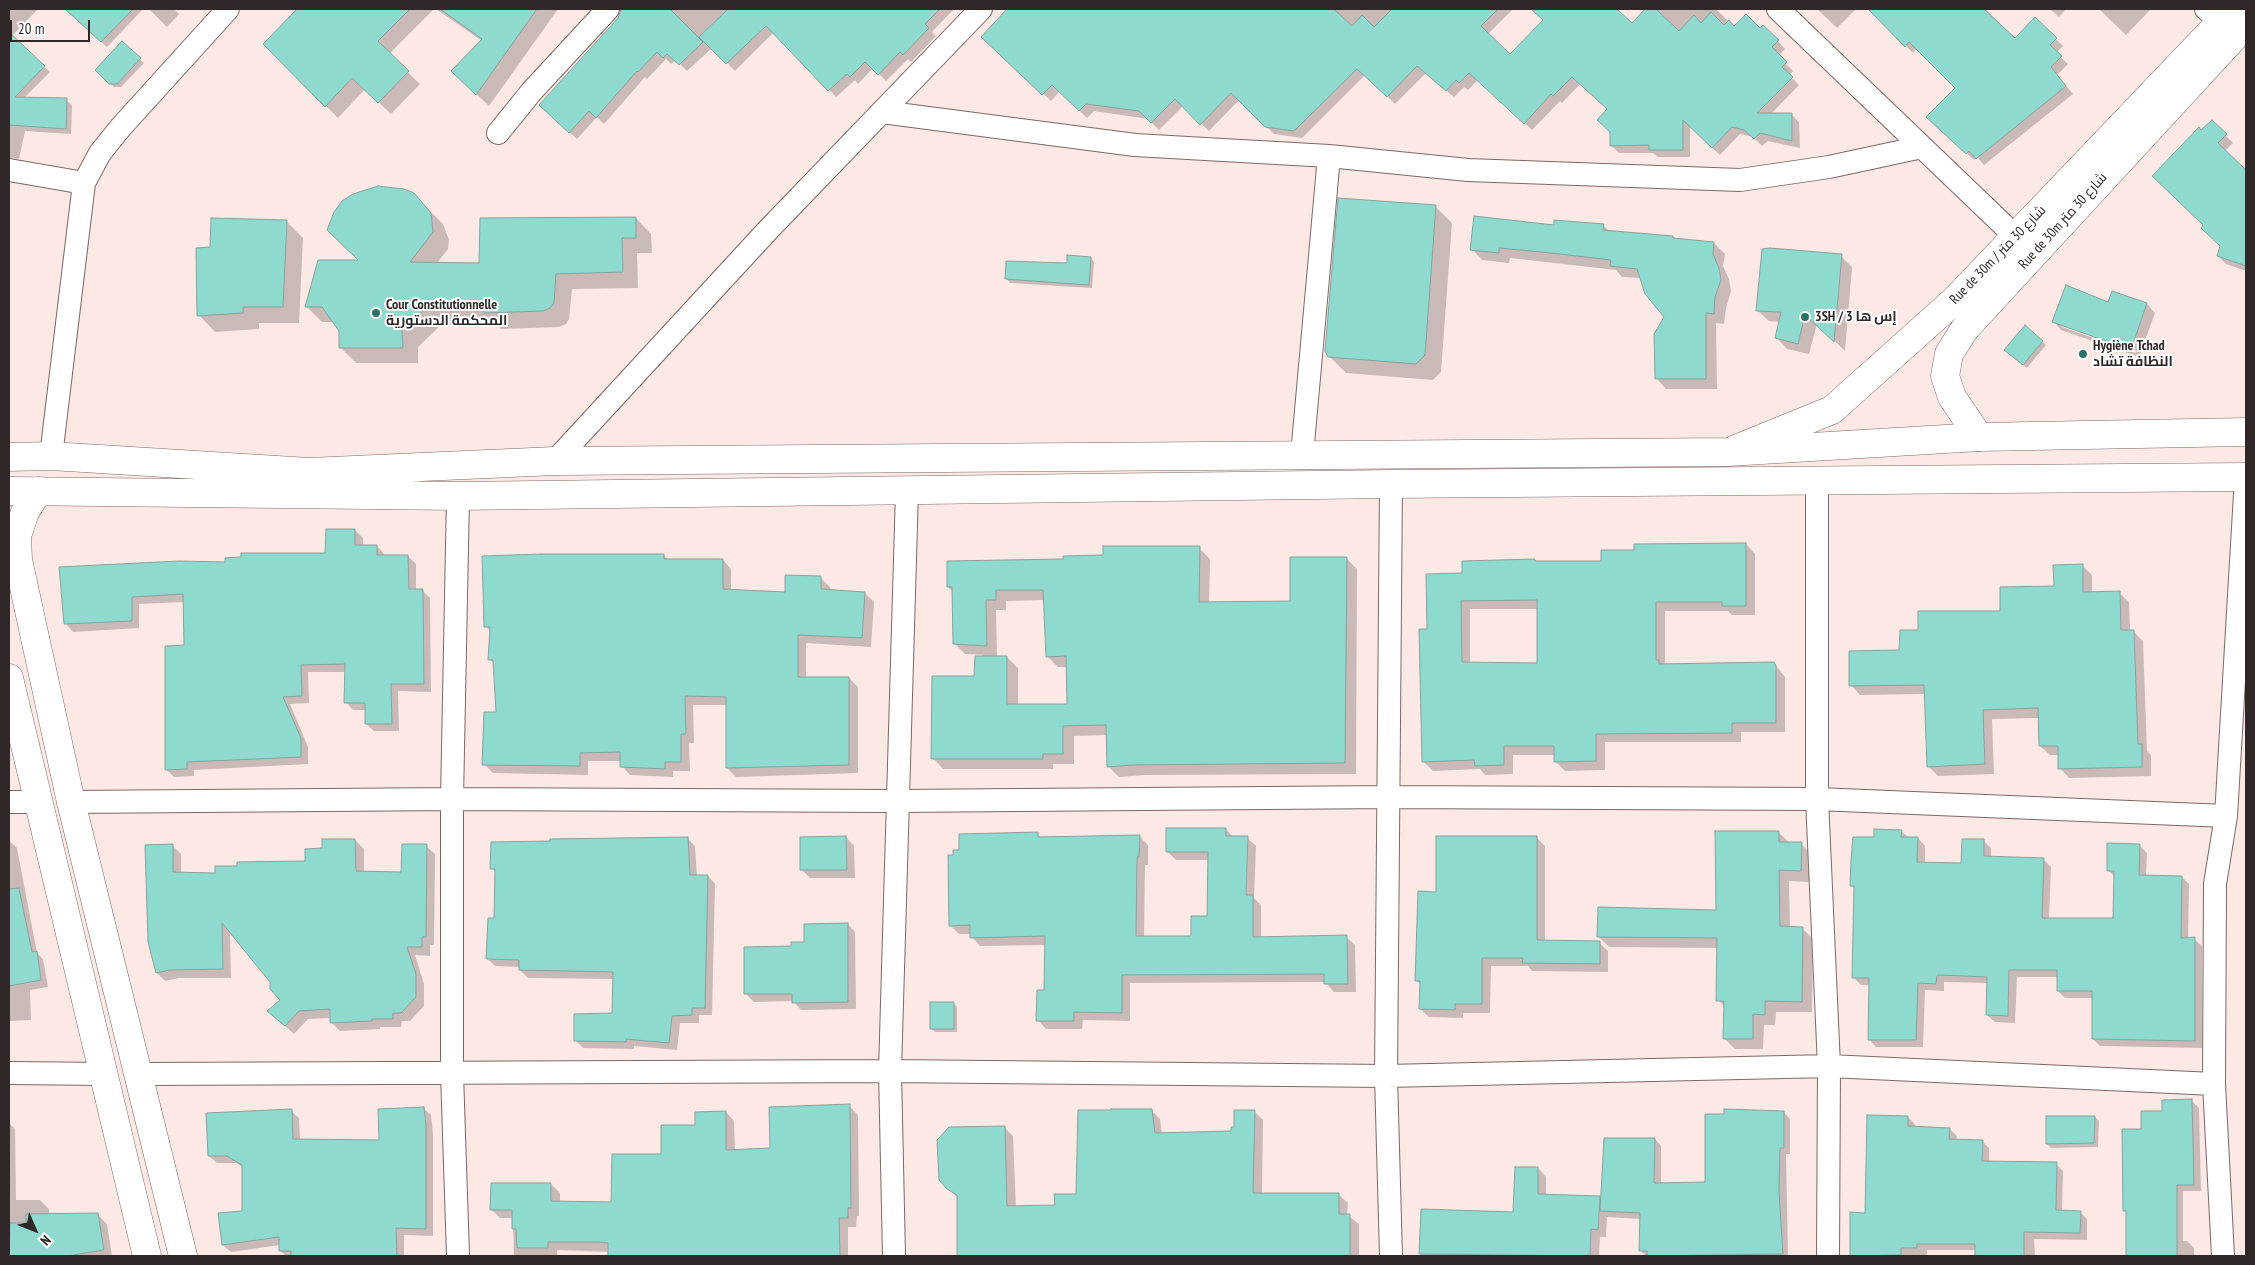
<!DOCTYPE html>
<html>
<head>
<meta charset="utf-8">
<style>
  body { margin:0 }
  #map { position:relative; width:2255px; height:1265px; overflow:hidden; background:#fce9e6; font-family:"PT Sans Narrow",sans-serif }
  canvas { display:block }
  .frame { position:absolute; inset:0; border:10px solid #302826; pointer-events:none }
  .north { position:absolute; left:10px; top:1205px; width:50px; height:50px; -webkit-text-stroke:4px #fff; paint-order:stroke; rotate:134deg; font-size:14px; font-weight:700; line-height:20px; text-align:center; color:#302826 }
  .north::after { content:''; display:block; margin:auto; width:18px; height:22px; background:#302826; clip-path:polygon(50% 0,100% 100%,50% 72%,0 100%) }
  .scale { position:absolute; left:10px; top:20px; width:80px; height:22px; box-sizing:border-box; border:2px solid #302826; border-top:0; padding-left:6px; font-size:15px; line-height:18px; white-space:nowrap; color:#302826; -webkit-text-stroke:4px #fff; paint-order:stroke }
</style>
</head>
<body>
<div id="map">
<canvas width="2255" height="1265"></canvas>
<div class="frame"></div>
<div class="north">N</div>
<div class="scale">20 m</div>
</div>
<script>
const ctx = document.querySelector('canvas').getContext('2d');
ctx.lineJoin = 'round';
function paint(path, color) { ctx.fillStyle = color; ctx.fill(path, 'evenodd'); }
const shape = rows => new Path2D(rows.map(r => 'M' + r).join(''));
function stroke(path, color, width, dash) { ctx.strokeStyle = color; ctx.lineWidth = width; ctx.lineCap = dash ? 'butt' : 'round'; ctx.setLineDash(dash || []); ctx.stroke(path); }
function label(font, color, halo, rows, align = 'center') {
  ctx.font = font + ' "PT Sans Narrow",Cairo,sans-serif'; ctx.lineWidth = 4; ctx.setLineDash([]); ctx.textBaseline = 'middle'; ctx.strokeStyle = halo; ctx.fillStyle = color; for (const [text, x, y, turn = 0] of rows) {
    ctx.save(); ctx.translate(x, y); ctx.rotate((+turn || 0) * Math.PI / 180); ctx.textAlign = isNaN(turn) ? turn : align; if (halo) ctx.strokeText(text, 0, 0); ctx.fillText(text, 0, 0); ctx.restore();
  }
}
paint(shape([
  [9,9,38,9,12,36,50,72,24,98,66,100,72,105,71,134,25,131,19,159,9,158],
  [65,9,143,9,107,47],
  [149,9,174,9,179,14,167,27],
  [294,9,434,9,389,54,420,84,391,114,365,89,338,118,265,44,296,11],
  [436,9,558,9,489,106,452,71,482,41],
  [630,9,954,9,932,32,936,36,911,62,908,59,886,81,873,68,858,84,855,80,836,97,774,32,735,71,712,48,687,71,676,60,671,64,666,59,647,79,645,77,604,124,597,117,577,139,548,112,611,27],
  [1010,9,1513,9,1488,34,1510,56,1545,20,1533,9,1564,9,1567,12,1570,9,1615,9,1632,25,1646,9,1716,9,1734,27,1760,29,1763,26,1785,49,1778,56,1793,71,1789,75,1799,85,1771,114,1791,114,1799,122,1800,148,1768,141,1762,146,1753,137,1740,134,1720,155,1690,126,1690,157,1658,157,1653,153,1619,153,1611,145,1609,110,1581,83,1562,103,1560,101,1532,130,1478,80,1468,90,1464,87,1454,97,1426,73,1395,104,1365,75,1302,138,1274,134,1239,100,1209,131,1183,106,1159,130,1148,119,1094,111,1087,118,1060,91,1051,101,983,37],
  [1817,9,1856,9,1837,28],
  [1869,9,1985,9,2015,40,2035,19,2063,46,2056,53,2068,64,2057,75,2073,94,1984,165,1977,157,1974,160,1935,124,1957,88,1917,48,1913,53],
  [2050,9,2066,9,2059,17],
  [2099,9,2151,9,2126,35],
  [122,43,144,63,121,87,114,87,97,70],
  [2212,122,2233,143,2225,151,2246,172,2246,271,2226,264,2218,256,2221,246,2205,225,2201,132],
  [413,194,443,224,449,240,448,249,437,263,481,264,636,218,651,234,652,253,637,253,638,288,572,289,569,319,566,324,559,327,501,329,495,323,441,325,418,347,418,363,356,363,340,347,341,331,335,322,322,322,307,307,361,261],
  [1435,206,1452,223,1441,372,1433,380,1346,373,1329,356],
  [287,222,303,238,299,323,259,323,259,329,215,332,199,315],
  [1603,225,1610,232,1673,237,1675,240,1714,243,1725,254,1723,266,1729,279,1731,291,1726,308,1724,324,1716,323,1717,389,1666,389,1656,378,1666,316,1641,278,1622,277,1616,270,1510,258,1509,263,1482,260,1472,249,1555,226],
  [1841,256,1852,267,1845,351,1817,324,1809,354,1787,349,1776,337,1780,322,1769,321,1757,310],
  [1091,258,1094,262,1092,288,1010,283,1007,279],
  [2113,292,2147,304,2155,313,2139,357,2061,330,2053,321,2109,304],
  [2062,324,2137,351,2136,353,2062,327],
  [2042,341,2046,345,2027,368,2009,353],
  [355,530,363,538,363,546,377,546,384,554,384,556,408,556,416,564,416,590,422,590,430,598,431,692,398,691,399,731,374,731,366,724,366,710,353,710,346,702,346,672,308,672,309,703,290,704,308,747,308,764,194,770,194,776,174,777,166,769,165,695,167,695,185,646,185,602,139,604,139,628,73,632,66,624,61,569,227,563,327,554],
  [1746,544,1755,554,1755,615,1732,615,1728,611,1665,611,1665,666,1774,663,1785,677,1785,732,1741,732,1741,742,1605,742,1605,770,1565,771,1555,761,1555,755,1513,755,1513,774,1485,775,1480,769,1433,771,1423,761,1428,630,1464,574,1535,560,1537,562,1603,562],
  [1470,609,1538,609,1538,664,1470,663],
  [1199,548,1210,559,1209,603,1291,602,1346,558,1357,569,1356,774,1144,775,1119,777,1108,766,1108,735,1074,736,1074,764,1053,764,1053,769,943,769,933,758,976,677,983,657,983,655,965,654,954,643,953,592,948,587,1064,561],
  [1045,600,1047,656,1058,667,1068,667,1068,706,1018,705,1018,668,1007,657,997,657,996,610,1006,610,1006,601],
  [664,555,669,560,723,560,731,569,731,591,786,593,821,578,830,587,830,591,865,593,874,602,871,647,806,643,806,678,849,678,858,687,858,773,736,777,727,768,727,705,693,705,694,743,689,743,690,771,673,771,673,777,630,775,622,766,621,761,588,761,588,775,493,773,484,764,497,713,494,664,490,659,491,632,485,626],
  [2082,565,2092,575,2092,593,2119,593,2129,602,2130,631,2133,631,2143,641,2147,751,2151,755,2151,776,2069,778,2060,768,2059,755,2050,755,2040,746,2040,718,1992,719,1994,774,1938,776,1928,766,1925,694,1860,695,1851,685,1900,652,1919,631,2002,612,2055,587],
  [1226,829,1233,837,1247,838,1256,846,1254,898,1261,905,1261,938,1346,937,1355,945,1356,992,1334,992,1325,982,1130,983,1130,1021,1083,1020,1082,1029,1046,1029,1038,1020,1045,992,1046,945,980,946,972,937,971,934,959,934,950,925,954,856,961,851,1037,834,1042,838,1139,836,1148,845,1148,865,1145,865,1144,937,1193,937,1209,917,1209,860,1176,860,1167,851],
  [1901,831,1909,838,1918,838,1925,846,1925,864,1962,864,1984,841,1991,848,1991,857,2043,859,2051,867,2049,919,2114,920,2115,877,2108,870,2139,845,2147,853,2146,876,2182,877,2189,884,2188,939,2194,939,2202,946,2202,1048,2100,1046,2093,1039,2093,998,2065,998,2058,991,2058,977,2017,977,2015,1023,1995,1022,1987,1015,1988,983,1944,982,1944,991,1925,990,1923,1047,1876,1047,1869,1039,1870,985,1861,985,1853,977,1855,889,1851,885,1875,839],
  [1778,832,1790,843,1801,844,1812,854,1812,882,1789,881,1790,928,1802,928,1813,939,1812,1012,1776,1012,1775,1025,1764,1025,1763,1049,1735,1049,1724,1038,1725,1007,1718,1000,1719,948,1609,947,1598,936,1717,911],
  [846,837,854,846,855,878,810,878,802,870],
  [1536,837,1545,846,1545,942,1599,943,1608,951,1608,972,1532,971,1528,966,1491,966,1490,1013,1463,1013,1463,1018,1429,1017,1420,1009,1421,985,1416,980,1437,893],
  [687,838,695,846,697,877,708,876,715,884,712,1015,699,1015,699,1023,680,1023,677,1050,634,1046,634,1049,583,1048,575,1040,614,1015,614,979,528,978,520,970,520,967,495,966,487,958,496,919,496,873,492,868],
  [355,840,364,849,364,873,402,873,426,846,435,854,434,945,430,945,430,956,415,955,424,984,424,1006,410,1021,402,1021,401,1027,380,1027,380,1029,340,1031,331,1022,331,1018,308,1019,294,1034,268,1011,282,1000,272,982,230,931,231,978,179,978,165,981,157,973,173,846,181,854,181,874,216,874,238,867,306,862,324,850],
  [9,841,17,848,37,953,43,959,48,987,30,990,31,1020,9,1021],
  [848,924,855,932,856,1009,801,1010,793,1001,754,1002,746,994,793,948],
  [953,1003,957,1007,957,1032,935,1032,931,1028],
  [2192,1101,2199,1108,2201,1191,2183,1191,2183,1241,2187,1241,2194,1248,2194,1256,2127,1256,2124,1130,2142,1130,2163,1112],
  [849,1106,858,1115,859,1216,857,1216,856,1227,848,1227,848,1256,609,1256,609,1252,557,1250,557,1256,514,1256,513,1218,500,1218,491,1209,551,1184,560,1193,560,1203,612,1203,696,1126,726,1112,734,1121,735,1151,771,1149],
  [423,1108,431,1115,433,1134,433,1236,404,1235,404,1256,286,1256,280,1250,280,1245,231,1252,223,1245,243,1212,243,1167,236,1163,217,1163,209,1156,291,1111,299,1118,300,1140,381,1141],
  [1151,1110,1160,1119,1162,1134,1232,1133,1254,1111,1263,1120,1262,1194,1338,1194,1348,1203,1347,1215,1359,1224,1359,1256,959,1256,958,1198,948,1188,1004,1127,1013,1136,1016,1208,1056,1207,1077,1195],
  [1784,1112,1790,1119,1790,1154,1786,1154,1788,1256,1646,1256,1641,1251,1641,1219,1607,1217,1606,1237,1600,1237,1599,1256,1423,1256,1421,1254,1514,1213,1538,1168,1546,1177,1546,1195,1599,1197,1602,1200,1655,1139,1661,1146,1661,1184,1706,1184],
  [1908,1117,1915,1124,1915,1128,1950,1129,1957,1136,1956,1141,1982,1141,1989,1148,1989,1162,2056,1164,2063,1171,2062,1212,2080,1212,2087,1219,2087,1240,2034,1239,2035,1256,1977,1256,1977,1250,1927,1250,1927,1256,1851,1256,1852,1214,1867,1214],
  [2095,1117,2099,1121,2098,1147,2051,1148,2047,1144],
  [9,1123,15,1129,16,1200,40,1200,49,1209,49,1215,97,1214,107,1224,112,1256,9,1256]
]), '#0003');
const building = shape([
  [65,9,133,9,101,42,65,9],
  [297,9,410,9,378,41,409,71,378,103,352,78,325,107,263,44,297,9],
  [440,9,537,9,476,95,451,71,482,39,440,9],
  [621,9,670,9,703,42,679,65,667,54,663,58,657,52,638,72,637,71,596,118,589,111,569,133,539,105,618,18,621,9],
  [728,9,940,9,925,24,929,28,903,55,900,52,878,75,865,62,850,77,847,74,828,91,766,26,726,64,699,37,728,9],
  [1007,9,1334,9,1352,26,1362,15,1374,27,1392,9,1498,9,1481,26,1510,54,1543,20,1531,9,1617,9,1632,23,1645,9,1656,9,1679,31,1694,15,1701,23,1711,12,1724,25,1729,20,1734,26,1746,14,1760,28,1763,25,1779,40,1772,47,1787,62,1782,67,1793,77,1757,113,1792,113,1792,141,1760,133,1754,139,1744,130,1732,127,1712,148,1683,120,1683,150,1649,150,1649,145,1610,146,1610,132,1597,120,1607,109,1572,77,1553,96,1551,94,1524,124,1469,73,1459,83,1456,80,1446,91,1417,66,1387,97,1357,69,1294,131,1265,127,1231,93,1200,125,1175,99,1151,123,1139,111,1086,104,1079,111,1052,85,1042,95,981,37,1007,9],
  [1868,9,1984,9,2015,38,2035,17,2057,38,2050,45,2062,56,2051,67,2066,86,1976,159,1969,151,1966,154,1926,117,1955,88,1909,42,1905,47,1868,9],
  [9,32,45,66,15,97,67,98,66,129,9,125,9,32],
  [122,41,141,58,117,84,109,84,95,70,122,41],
  [2212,120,2227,134,2218,143,2246,170,2246,266,2217,256,2220,246,2201,228,2203,225,2152,176,2199,127,2201,130,2212,120],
  [378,186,404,189,414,193,431,213,433,232,410,262,479,263,480,218,636,217,636,238,622,238,623,272,556,274,554,303,550,308,543,311,484,313,484,308,425,309,402,331,403,348,339,348,339,331,322,307,305,307,318,260,358,260,327,230,334,212,342,201,353,194,378,186],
  [1338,198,1436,205,1425,355,1416,364,1328,357,1325,351,1338,198],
  [1474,216,1554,225,1554,220,1604,224,1603,230,1673,236,1673,238,1714,242,1713,254,1719,268,1721,280,1715,297,1714,314,1706,313,1706,379,1655,379,1654,334,1664,317,1645,294,1637,269,1610,266,1611,260,1551,253,1499,248,1499,253,1470,250,1474,216],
  [211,218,287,220,283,307,243,307,243,313,197,316,196,248,210,247,211,218],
  [1770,248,1842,254,1834,342,1805,315,1798,344,1775,338,1781,312,1756,311,1762,249,1770,248],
  [1067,255,1091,257,1089,285,1005,279,1006,261,1067,263,1067,255],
  [2066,285,2108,302,2112,291,2147,303,2131,350,2052,322,2066,285],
  [2025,325,2043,341,2023,365,2004,350,2025,325],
  [326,529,355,529,355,545,377,545,377,555,408,555,409,589,423,589,424,684,391,684,392,724,365,724,365,703,344,703,345,664,301,665,302,696,283,697,301,738,301,757,187,762,187,769,165,770,165,646,184,645,183,594,132,597,132,621,64,624,59,567,179,561,225,562,225,558,241,557,241,553,325,553,326,529],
  [1746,543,1746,606,1722,606,1722,602,1656,602,1656,660,1659,660,1659,664,1774,662,1776,666,1776,723,1732,723,1732,733,1596,734,1596,761,1554,762,1554,746,1504,746,1504,765,1475,766,1474,760,1422,762,1419,629,1427,629,1426,574,1462,573,1462,561,1535,559,1535,561,1601,561,1601,550,1634,550,1634,544,1746,543],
  [1537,600,1537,663,1462,662,1461,601,1537,600],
  [1103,546,1200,546,1199,602,1290,601,1290,557,1347,557,1345,763,1132,765,1107,767,1106,725,1063,726,1063,754,1043,754,1043,759,931,759,932,676,974,676,975,656,1007,656,1007,704,1067,704,1066,656,1046,657,1043,590,996,590,996,600,986,600,987,646,953,644,952,587,947,587,947,561,1063,559,1063,556,1103,555,1103,546],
  [541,554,664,554,664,559,723,559,723,589,785,592,785,575,821,576,821,589,865,592,862,638,798,635,798,677,849,677,849,765,726,768,726,697,685,696,686,734,681,734,681,762,665,762,665,769,620,767,620,752,580,753,580,766,482,765,484,712,496,712,493,660,488,660,490,627,484,627,482,556,541,554],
  [2083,564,2083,592,2120,591,2121,630,2134,630,2138,744,2142,744,2142,767,2058,769,2058,746,2039,746,2038,708,1983,710,1985,764,1927,767,1924,685,1849,686,1849,651,1899,650,1900,630,1918,630,1918,611,2000,611,2000,587,2054,586,2053,565,2083,564],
  [1166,828,1226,828,1226,836,1248,836,1246,895,1253,895,1253,937,1347,935,1348,984,1324,984,1324,974,1122,975,1122,1013,1074,1012,1074,1021,1036,1021,1037,990,1044,990,1045,936,970,938,970,925,949,926,948,855,953,855,953,850,959,850,959,834,1038,832,1038,837,1140,835,1139,857,1137,857,1136,936,1191,936,1191,916,1207,916,1208,852,1166,852,1166,828],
  [1874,829,1902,830,1901,837,1918,837,1917,862,1961,863,1962,839,1984,839,1984,856,2044,858,2042,918,2113,918,2114,871,2107,871,2107,843,2140,844,2139,875,2182,876,2181,938,2195,937,2195,1041,2092,1039,2092,991,2057,991,2057,970,2009,970,2008,1016,1986,1015,1987,977,1937,975,1936,984,1918,983,1916,1040,1868,1040,1869,978,1852,978,1854,886,1850,886,1851,860,1853,837,1874,837,1874,829],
  [1715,831,1779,831,1779,842,1802,842,1801,871,1779,870,1780,926,1803,927,1802,1002,1765,1001,1765,1015,1753,1014,1753,1039,1723,1039,1724,1001,1716,1001,1717,938,1597,937,1598,907,1716,910,1715,831],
  [846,836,847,870,800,870,800,837,846,836],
  [1436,836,1537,836,1537,940,1600,941,1600,964,1522,963,1523,958,1482,958,1482,1004,1455,1004,1455,1010,1419,1009,1420,981,1415,981,1418,891,1436,892,1436,836],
  [688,837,690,875,708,875,705,1008,692,1008,692,1015,672,1016,669,1043,626,1039,626,1042,574,1041,574,1014,612,1013,613,972,519,970,519,960,486,959,488,918,494,918,495,869,490,869,491,842,550,841,550,839,688,837],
  [322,839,355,839,356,871,401,872,402,844,427,844,426,937,422,937,422,947,407,947,416,974,416,997,401,1013,393,1013,393,1019,372,1019,372,1021,330,1023,330,1009,299,1011,285,1026,267,1011,280,1000,270,989,270,982,222,923,223,969,170,970,156,973,148,942,145,845,173,844,173,872,215,873,215,866,237,866,237,862,305,861,305,849,322,848,322,839],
  [19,888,32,952,37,951,41,980,9,986,9,889,19,888],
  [848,923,848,1002,792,1003,792,994,744,994,744,947,791,946,791,942,804,942,804,924,848,923],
  [930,1002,954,1002,954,1029,930,1029,930,1002],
  [2192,1099,2194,1185,2177,1185,2177,1256,2126,1256,2126,1211,2123,1211,2122,1129,2141,1129,2141,1111,2162,1111,2162,1100,2192,1099],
  [850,1104,851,1208,848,1208,848,1218,839,1218,840,1256,608,1256,608,1243,599,1242,548,1242,548,1248,517,1248,516,1229,512,1229,512,1210,490,1210,491,1183,551,1183,551,1201,611,1202,612,1154,661,1154,661,1125,695,1125,695,1112,726,1111,726,1150,770,1148,769,1107,850,1104],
  [424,1107,426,1126,426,1229,396,1228,397,1256,291,1256,291,1251,279,1251,279,1237,222,1245,218,1213,242,1211,242,1165,227,1156,208,1156,206,1113,292,1109,293,1139,379,1140,378,1109,424,1107],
  [1111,1109,1152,1109,1155,1133,1231,1131,1231,1127,1234,1127,1234,1110,1255,1110,1253,1193,1339,1193,1339,1214,1350,1214,1350,1256,957,1256,957,1195,947,1189,939,1180,937,1140,949,1127,1005,1126,1007,1206,1055,1205,1054,1194,1076,1194,1078,1110,1111,1110,1111,1109],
  [1724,1109,1784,1111,1784,1148,1780,1148,1779,1190,1783,1254,1647,1256,1647,1251,1639,1251,1640,1213,1600,1211,1604,1138,1655,1138,1654,1183,1705,1182,1705,1114,1724,1114,1724,1109],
  [1867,1115,1908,1116,1908,1126,1950,1128,1949,1139,1983,1140,1982,1161,2057,1162,2056,1210,2081,1211,2080,1233,2024,1232,2024,1256,1975,1256,1975,1244,1917,1244,1917,1248,1901,1248,1901,1255,1850,1256,1850,1212,1865,1213,1867,1115],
  [2046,1116,2095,1116,2094,1143,2046,1144,2046,1116],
  [1515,1167,1538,1167,1538,1194,1600,1196,1598,1230,1591,1229,1590,1256,1419,1254,1421,1209,1513,1212,1515,1167],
  [98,1213,104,1250,67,1256,9,1256,10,1223,26,1223,26,1214,98,1213]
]);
paint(building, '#8edace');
stroke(building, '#89a19c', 1);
const street = shape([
  [1778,9,2016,237],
  [2206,9,2234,33],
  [882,112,1135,145,1329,156,1468,170,1740,180,1829,167,1922,147],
  [498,133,532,91,608,9],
  [9,170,84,183],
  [1302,455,1329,156],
  [51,456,84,183,100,153,121,127,228,9],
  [555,461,768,230,981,9],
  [1817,480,1817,799,1829,1066,1828,1256],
  [1391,484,1386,1076,1391,1256],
  [458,496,452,799,452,1073,458,1256],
  [9,802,38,802],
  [71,802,452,799,897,801,1389,797,1817,799,2226,816],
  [9,1073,105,1074],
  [140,1074,890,1071,1386,1076,1829,1066,2214,1084],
  [894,1256,890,1071,907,491],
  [2223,1256,2214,1084,2215,884,2226,816,2246,477]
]);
const secondary = shape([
  [1979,437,1952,397,1945,376,1949,354,1964,330,2246,24],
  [1736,449,1832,410,1955,300,2233,9],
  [38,491,25,512,17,536,18,560,71,802,183,1256],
  [9,678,147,1256]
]);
const highway = shape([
  [9,457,51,456,309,472,555,461,1728,452,1979,437,2246,432],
  [9,491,458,496,1391,484,2246,477]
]);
stroke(street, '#7c6865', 24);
stroke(secondary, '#7c6865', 29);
stroke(highway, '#7c6865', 29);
stroke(street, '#fff', 22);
stroke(secondary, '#fff', 28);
stroke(highway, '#fff', 28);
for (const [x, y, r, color] of [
  [376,313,5,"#2b7269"],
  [1805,317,5,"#2b7269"],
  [2083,354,5,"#2b7269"]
]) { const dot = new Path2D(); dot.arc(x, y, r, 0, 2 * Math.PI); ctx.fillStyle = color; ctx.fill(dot); stroke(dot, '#fff', 2); }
label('14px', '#302826', '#fff', [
  ["Rue de 30m شارع 30 متر",2063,221,-48],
  ["Rue de 30m / شارع 30 متر",1998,255,-46]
]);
label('bold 14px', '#302826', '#fff', [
  ["Cour Constitutionnelle",386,305],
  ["المحكمة الدستورية",386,321],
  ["3SH / 3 إس ها",1815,317],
  ["Hygiène Tchad",2093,346],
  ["النظافة تشاد",2093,362]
], 'left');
</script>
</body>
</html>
